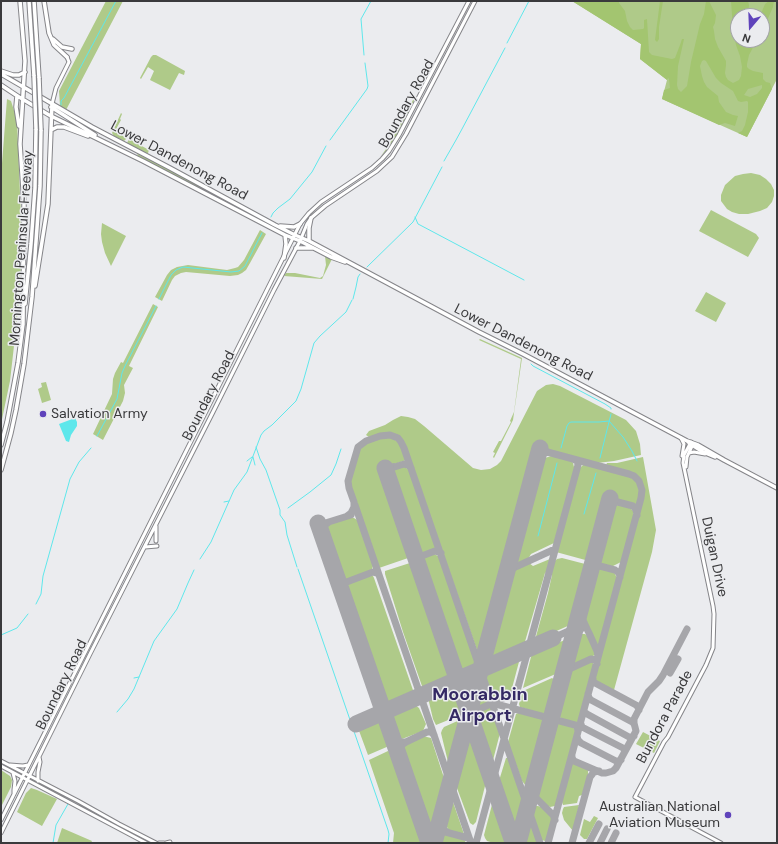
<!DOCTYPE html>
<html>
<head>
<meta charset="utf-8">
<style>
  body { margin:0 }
  #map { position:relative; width:778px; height:844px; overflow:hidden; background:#ebecef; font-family:"DM Sans",sans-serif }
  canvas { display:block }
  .frame { position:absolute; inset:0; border:2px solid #3a3a3c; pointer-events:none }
  .north { position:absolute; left:730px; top:8px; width:40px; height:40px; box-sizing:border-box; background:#ebecef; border:1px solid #a4a5a7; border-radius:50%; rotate:199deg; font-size:11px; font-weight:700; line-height:16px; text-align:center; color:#3a3a3c }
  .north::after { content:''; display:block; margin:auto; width:14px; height:18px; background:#5f43bb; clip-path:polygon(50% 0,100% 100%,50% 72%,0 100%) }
</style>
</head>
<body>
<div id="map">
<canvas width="778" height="844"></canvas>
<div class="frame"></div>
<div class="north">N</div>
</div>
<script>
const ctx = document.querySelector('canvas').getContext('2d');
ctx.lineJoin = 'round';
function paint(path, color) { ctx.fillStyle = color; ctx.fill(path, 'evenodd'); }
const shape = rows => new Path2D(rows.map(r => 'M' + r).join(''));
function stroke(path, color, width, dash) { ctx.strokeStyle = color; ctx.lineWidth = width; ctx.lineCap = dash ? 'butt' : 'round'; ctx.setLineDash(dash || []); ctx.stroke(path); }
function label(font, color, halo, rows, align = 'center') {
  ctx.font = font + ' "DM Sans",sans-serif'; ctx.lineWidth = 3; ctx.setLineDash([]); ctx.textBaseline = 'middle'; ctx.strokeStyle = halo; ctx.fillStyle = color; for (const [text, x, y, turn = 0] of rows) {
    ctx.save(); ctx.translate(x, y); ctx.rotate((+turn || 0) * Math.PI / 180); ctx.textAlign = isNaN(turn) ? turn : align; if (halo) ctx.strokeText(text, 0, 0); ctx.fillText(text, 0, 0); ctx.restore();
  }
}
paint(shape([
  [106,1,123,1,66,110,60,106,59,91],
  [572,1,777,1,777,79,747,137,662,99,667,80,640,59,641,44],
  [738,16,762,16,762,40,738,40],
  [153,55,156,55,185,71,184,75,179,73,170,90,150,80,154,71,148,67,141,79,140,78,151,57],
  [7,99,11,101,17,120,22,243,19,302,10,381,1,424,1,176],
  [415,99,396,137,386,151,381,156,389,145,413,100],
  [121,113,122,114,120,119,121,120,115,131,126,138,126,139,124,141,114,136,112,133],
  [129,139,149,150,148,153,146,153,128,144,127,143],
  [138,154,237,205,247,214,149,163,137,155],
  [751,173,760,175,766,179,771,184,774,190,774,196,772,202,767,208,760,211,748,214,739,214,732,212,727,209,721,201,721,195,725,185,735,176,743,174],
  [711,210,756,234,759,238,748,257,699,231],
  [102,223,126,236,111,266,105,253,102,242,101,234],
  [260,230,266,234,250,263,246,270,242,273,238,275,230,276,186,272,181,273,175,276,172,280,162,301,155,297,167,275,171,270,177,267,188,265,227,270,235,268,238,267,244,260],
  [325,256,332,259,322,279,284,276,286,273,295,273,320,278,323,276,326,265],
  [706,292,726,303,716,322,695,311],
  [153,304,158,307,129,366,133,368,124,385,125,393,123,401,103,440,93,434,112,394,113,379,115,373,121,362,123,363],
  [480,339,522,358,513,420,494,458,493,457,495,453,493,452,499,441,501,441,511,422,510,421,514,412,521,359,490,345,479,340],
  [46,382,51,400,42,403,38,389,42,387,41,383],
  [553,384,560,386,626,420,636,431,640,444,641,455,614,461,597,463,535,446,479,656,405,444,398,436,390,433,383,433,369,437,366,435,369,431,385,425,393,420,401,416,408,417,415,419,424,426,473,468,481,470,490,469,497,465,501,461,537,391,546,385],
  [386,436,393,438,399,443,403,449,406,460,381,469,411,557,379,568,351,489,350,481,358,453,361,447,369,441],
  [551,456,570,460,573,463,574,467,574,470,554,543,531,554,528,559,516,564,516,562,543,461,545,458],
  [643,457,656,530,652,552,614,690,597,682,595,680,595,678,643,498,644,492,642,482,636,475,629,472,606,465,607,463,617,463],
  [583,465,588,465,630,477,637,482,640,491,637,505,607,497,589,561,556,552,578,471,580,468],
  [399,467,405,467,410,471,437,548,418,555,392,478,392,475,393,472,395,469],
  [618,505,623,505,630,508,633,511,634,516,623,561,613,566,610,566,597,562,610,512,614,506],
  [349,518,354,518,357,520,359,524,372,562,373,566,372,569,368,572,344,580,328,529,328,526,331,524],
  [434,554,440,557,476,662,474,666,460,675,422,565,423,561,425,557],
  [562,558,589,565,575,615,574,614,570,625,536,640,535,640,548,593,552,575,550,574,554,562,557,559],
  [550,559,547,572,545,573,524,645,522,648,514,651,513,651,489,660,513,571,516,569,529,563,533,566],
  [413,562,452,677,425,689,422,686,403,632,385,574,385,571],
  [596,567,612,571,615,574,617,578,599,648,595,641,583,613],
  [371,576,373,576,374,578,414,693,387,705,347,588,349,583],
  [581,634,585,634,589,637,594,647,595,655,571,666,570,664,578,639],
  [565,640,566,641,558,673,523,688,532,653],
  [520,658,511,692,494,699,486,678,488,672],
  [590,662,593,663,594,666,579,721,577,722,574,723,562,719,558,716,558,713,569,672,572,669],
  [473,677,468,697,462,682],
  [552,678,555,680,556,684,548,714,543,714,520,707,519,704,522,693,523,691],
  [483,684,489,702,478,707,477,707],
  [455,686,464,708,463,714,436,725,433,719,429,702,429,699],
  [415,705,419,708,426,724,423,731,402,739,398,736,391,716,392,714],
  [488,707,490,707,492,709,500,733,492,764,491,764,474,717,476,712],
  [518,713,520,713,546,720,527,787,522,781,508,742,516,714],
  [380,719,389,746,368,755,358,728],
  [462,719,450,762,448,762,441,733,442,730,444,727],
  [559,723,573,727,576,732,557,804,555,806,550,807,546,805,538,798,537,795,537,792,554,729,557,724],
  [470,730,487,778,476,822,473,825,470,823,457,788,456,783],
  [643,732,660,741,654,753,636,744],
  [423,736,431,738,445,781,432,827,428,825,403,750,404,747,406,744],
  [388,751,392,753,422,843,393,843,394,833,369,760],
  [506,758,508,758,523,799,523,803,515,833,498,784],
  [573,763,588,769,588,775,582,795,579,796,577,803,563,805,562,802,571,764],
  [1,770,10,776,12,780,11,787,1,807],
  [31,788,37,790,57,799,42,826,17,812,26,793],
  [494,797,509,843,494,843,487,841,485,838,484,835],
  [452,799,464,834,450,831,446,826,446,823],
  [579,805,574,829,573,831,564,820,562,813,563,809,564,807],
  [535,806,538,806,541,807,552,818,552,820,547,840,545,841,542,840,531,810],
  [594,816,598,818,587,839,584,839,580,835,584,819,590,822],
  [528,818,530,819,538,843,522,843],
  [62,828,92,841,91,843,57,843],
  [443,833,464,839,466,843,440,843]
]), '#afca89');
paint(shape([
  [572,1,619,1,619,3,625,11,627,21,630,27,633,30,643,29,644,28,644,20,647,19,649,52,652,55,672,59,675,58,680,45,682,39,684,39,678,66,677,85,678,89,681,92,687,86,691,62,700,24,704,14,706,1,709,1,716,15,715,23,713,27,714,31,715,39,718,47,726,61,726,65,725,73,726,77,728,80,733,83,739,80,741,76,742,67,740,56,736,45,733,29,731,1,748,1,749,5,748,16,738,16,738,40,744,40,744,45,746,46,750,45,753,40,757,40,749,55,747,64,747,67,749,69,753,71,763,73,763,79,766,82,770,83,772,89,747,137,738,133,742,131,745,125,748,112,748,102,747,101,741,102,738,101,733,91,721,83,716,78,706,61,704,60,702,61,700,66,702,76,704,82,707,87,718,96,719,102,726,112,733,115,738,116,735,126,725,123,719,125,662,99,664,90,670,88,669,79,668,78,667,80,640,59,641,44],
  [762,85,762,88,757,94,750,97,744,95,748,89],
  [660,1,663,1,659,27,659,39,657,42,655,40],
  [769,1,774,1,773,7,762,32,762,16,760,16,765,4]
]), '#a3c570');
paint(shape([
  [75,418,77,422,77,426,71,435,69,442,66,441,59,424]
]), '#5ee7eb');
stroke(shape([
  [507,43,529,1],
  [364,55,361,19,371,1],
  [61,105,61,101,64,98,116,1],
  [330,140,367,89,368,86,365,63],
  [444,161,456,140,462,129,505,48],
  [271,217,273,213,278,208,290,199,312,172,326,146],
  [415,217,418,224,420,225,524,280],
  [367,267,413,222,442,167],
  [159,299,171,275,176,270,183,267,231,272,239,271,245,266,262,233],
  [353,299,356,287,358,277,360,274],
  [531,364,533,366,605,404,611,408,611,409],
  [97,436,117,399,122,373,125,366,156,306],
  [256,447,260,459,266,470,280,510,280,515,285,522,287,535,297,567],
  [561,448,567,426,569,423,571,422,599,422,609,421,623,437,632,451,637,461],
  [253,457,255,465],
  [600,458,611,414],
  [247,461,252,457],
  [224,502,229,501],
  [288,508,310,492,331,475,336,464,341,449],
  [584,514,596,473],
  [538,536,557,463],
  [200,559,211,542,234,490,247,472,261,435,264,431,272,425,296,401,301,389,314,343,320,336,346,312,352,300],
  [298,569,388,830,389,834,388,843],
  [36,604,41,594,43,576,70,479,79,462,91,448],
  [1,635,17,628,28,614],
  [134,678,139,677],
  [117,712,128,699,134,689,154,641,177,609,188,583,194,570],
  [53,843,56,825,68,804]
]), '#5ee7eb', 1);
stroke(shape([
  [540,450,629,474,634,476,639,481,642,490,641,498,548,843],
  [385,470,404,464,408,465,411,468],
  [392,489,388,475,389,471,393,467],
  [529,491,539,459,542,454,548,452],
  [610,500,633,506,636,510,637,515],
  [355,505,471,843],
  [347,516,351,513,354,507,354,502,349,488,348,481,358,447,366,441,380,436,390,435,398,438,401,442,404,448,540,843],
  [604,521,609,506,613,503,618,502],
  [319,525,351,515],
  [327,548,322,531,325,525,329,522],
  [421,574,417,562,419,557,435,551,439,552,441,553],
  [589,578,592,567,596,565,615,570,619,573,620,577],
  [584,596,581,613,582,618,587,629],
  [500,598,507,574,511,569,555,549],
  [345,601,341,589,344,583,373,572,377,573,379,575],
  [553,638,580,626,584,627,587,629,589,633,597,651,598,657],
  [571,643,575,632,581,629],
  [482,670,488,642],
  [670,673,678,659],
  [593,678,593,681,595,683,636,705,638,707,639,710],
  [560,685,564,673,567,670,591,659,595,660,597,664],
  [475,692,472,707,473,709,476,710],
  [463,694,467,706,471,709,476,710],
  [421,699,423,696,430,692],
  [409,701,417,698,422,700],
  [492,703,575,725,577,727,578,731],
  [584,710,585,713,587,714,629,737,631,737,634,736],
  [581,724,582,727,623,748,625,750,624,753],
  [634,724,634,719,648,692,659,681,663,675,687,629],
  [391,734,396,741,402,742,406,742],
  [547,734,551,722,553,720,556,720,553,718,552,715,555,703],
  [577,736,578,740,581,743,616,761,619,761,621,760],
  [462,741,468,718,471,713,516,692],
  [572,756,572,758,574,761,602,773,606,773,613,771,616,768,636,731,634,723,591,700,589,698,588,694],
  [487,765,491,782],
  [405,773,398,753,400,746,406,742,427,732,431,732,434,735],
  [452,785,452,779,458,755],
  [532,792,533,795,553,815,555,820],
  [447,795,441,818,441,824,442,827,444,830,449,833],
  [531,795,535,780],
  [438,830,468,838,470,840],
  [512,839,514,843],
  [476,843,578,465,577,461,573,459],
  [572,843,590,777,594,772,599,771],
  [589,843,599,824],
  [600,843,607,829],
  [611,843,616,833]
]), '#a6a6aa', 7);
stroke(shape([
  [385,468,512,839],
  [318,523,429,843],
  [356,724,553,638],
  [434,843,540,448],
  [518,843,610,498]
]), '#a6a6aa', 17);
const secondary = shape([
  [681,438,684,444,682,456],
  [691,442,684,455,683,463,713,606,714,614,713,648,706,665,668,737,664,742,635,797,721,843],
  [689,453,694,452,705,454],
  [686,467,687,457,693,444]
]);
const primary = shape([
  [52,104,56,88,69,62,67,57],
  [156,526,156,541],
  [145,547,157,546],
  [1,761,78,801,119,824,156,843],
  [10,765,23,766,28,765],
  [1,766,146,843],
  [13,773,15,781,14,790,14,794],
  [38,781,38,772,40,762,39,757],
  [1,820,300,224,309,213,321,202,372,168,382,159,389,151,399,135,469,1],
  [1,833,90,654,213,412,274,290,300,241,307,224,311,218,325,206,377,171,392,157,406,134,475,1],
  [159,843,164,843],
  [166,843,170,842]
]);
const highway = shape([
  [20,1,25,61,20,144,24,204,23,325],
  [29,1,34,76],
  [34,1,39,78],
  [44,1,49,33,54,45,67,57],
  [53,39,62,47,72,49],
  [1,71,13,75,19,75,25,72],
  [1,74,92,127,170,168,275,225,295,235,309,241,479,332,523,354,687,441,698,445,724,460,777,488],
  [1,85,19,97,49,115,143,161,285,235,300,241,331,257,345,262],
  [17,96,16,107,19,126],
  [51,107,95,135],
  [51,130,57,127,64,127,88,136],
  [280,226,294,227,300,224],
  [309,241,309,228,311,218],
  [296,248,313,248],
  [284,258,286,244,285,235],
  [35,286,48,204,52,104],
  [25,304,31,244,35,188,36,129],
  [689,443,703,452,715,457],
  [1,445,7,422,18,363,23,324],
  [1,470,11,433,16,410,24,364,32,297,40,186,41,130]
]);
stroke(secondary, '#858589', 5);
stroke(primary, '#858589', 5);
stroke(highway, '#858589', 5.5);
stroke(secondary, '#fff', 3);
stroke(primary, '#fff', 3);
stroke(highway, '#fff', 3.5);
const highwayBridge = shape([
  [34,76,36,129],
  [39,78,41,130]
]);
stroke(highwayBridge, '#858589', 5.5, []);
stroke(highwayBridge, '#fff', 3.5);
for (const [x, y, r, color] of [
  [43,414,4,"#5f43bb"],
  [728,815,4,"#5f43bb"]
]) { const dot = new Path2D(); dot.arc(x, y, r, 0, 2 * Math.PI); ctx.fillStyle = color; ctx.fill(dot); stroke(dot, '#ebecef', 1.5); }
label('14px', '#3a3a3c', '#ebecef', [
  ["Boundary Road",407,104,-61],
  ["Lower Dandenong Road",179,161,28],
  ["Mornington Peninsula Freeway",22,248,-86],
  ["Lower Dandenong Road",523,343,27],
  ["Boundary Road",209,396,-63],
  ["Duigan Drive",714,557,78],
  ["Boundary Road",62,685,-64],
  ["Bundora Parade",665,717,-62]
]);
label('14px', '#3a3a3c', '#ebecef', [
  ["Salvation Army",51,414],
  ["Australian National",720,807,"right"],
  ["Aviation Museum",720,823,"right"]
], 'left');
label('bold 18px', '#342964', '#ebecef', [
  ["Moorabbin",480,695],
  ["Airport",480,716]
]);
</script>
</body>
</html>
